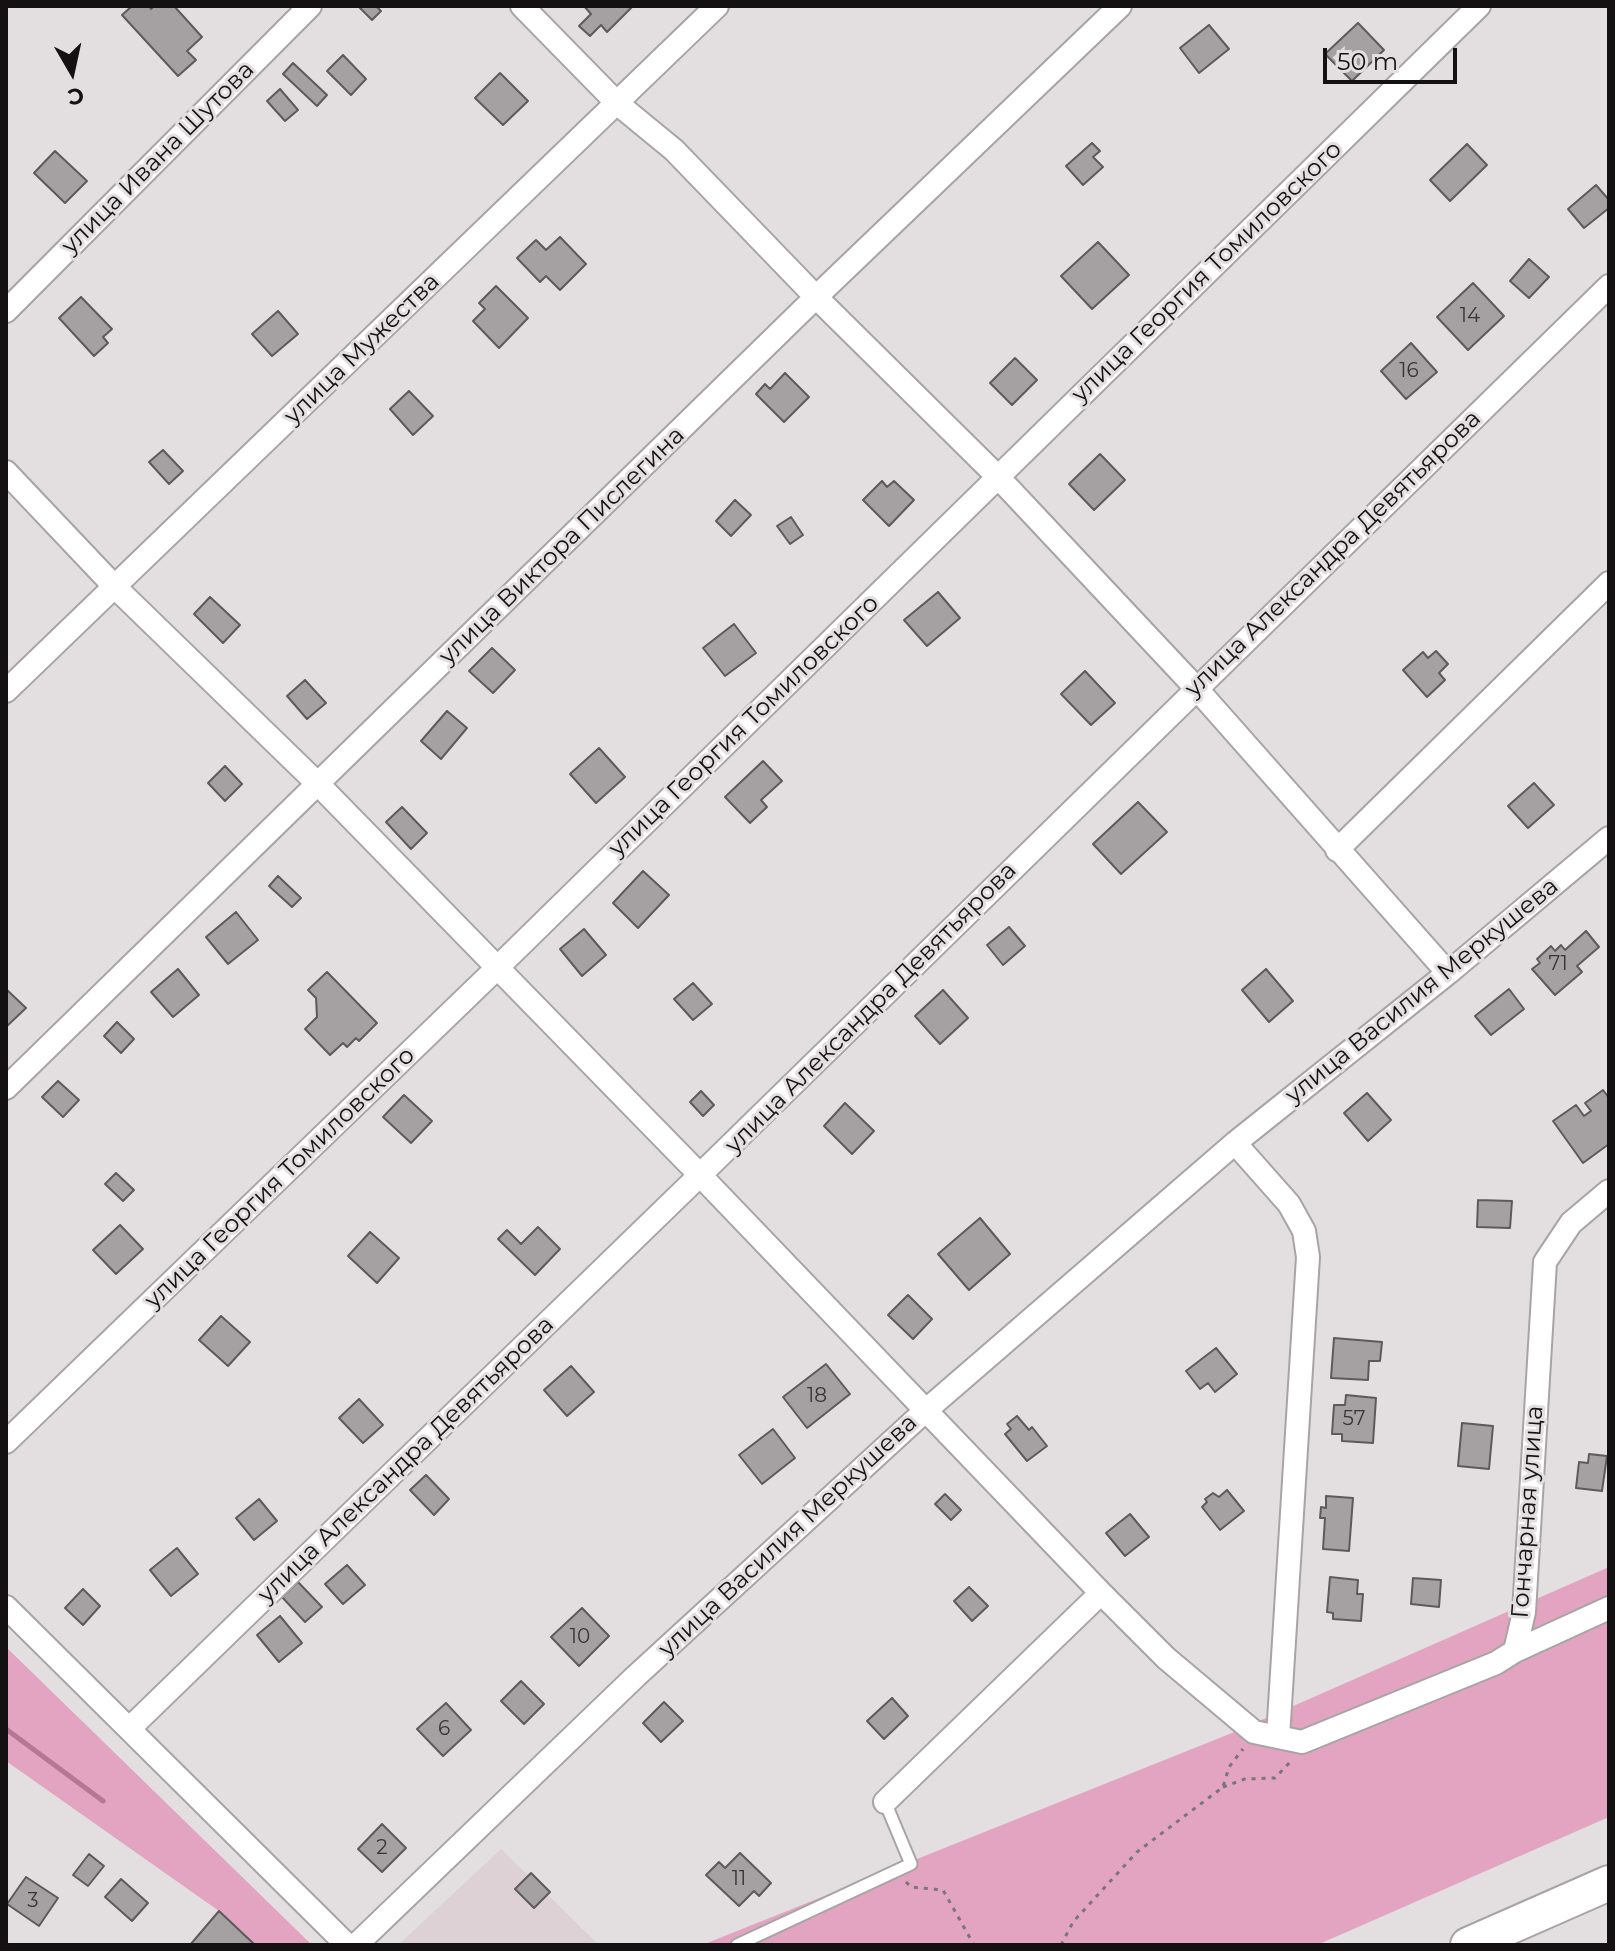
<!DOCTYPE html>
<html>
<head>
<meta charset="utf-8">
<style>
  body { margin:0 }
  #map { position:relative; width:1615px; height:1951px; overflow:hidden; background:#e3dfe1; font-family:Montserrat,sans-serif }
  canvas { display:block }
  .frame { position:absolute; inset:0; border:8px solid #131112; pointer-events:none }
  .north { position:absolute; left:32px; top:32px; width:80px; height:80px; -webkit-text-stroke:6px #e3dfe1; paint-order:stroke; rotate:171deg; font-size:22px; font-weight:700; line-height:32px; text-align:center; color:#131112 }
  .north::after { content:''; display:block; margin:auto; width:28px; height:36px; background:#131112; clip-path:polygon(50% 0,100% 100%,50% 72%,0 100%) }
  .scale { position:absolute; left:1323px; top:48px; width:134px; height:36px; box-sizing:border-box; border:4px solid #131112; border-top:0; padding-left:10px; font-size:24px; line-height:28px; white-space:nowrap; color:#131112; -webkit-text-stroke:6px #e3dfe1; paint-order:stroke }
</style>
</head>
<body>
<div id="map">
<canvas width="1615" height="1951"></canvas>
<div class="frame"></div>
<div class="north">С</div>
<div class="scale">50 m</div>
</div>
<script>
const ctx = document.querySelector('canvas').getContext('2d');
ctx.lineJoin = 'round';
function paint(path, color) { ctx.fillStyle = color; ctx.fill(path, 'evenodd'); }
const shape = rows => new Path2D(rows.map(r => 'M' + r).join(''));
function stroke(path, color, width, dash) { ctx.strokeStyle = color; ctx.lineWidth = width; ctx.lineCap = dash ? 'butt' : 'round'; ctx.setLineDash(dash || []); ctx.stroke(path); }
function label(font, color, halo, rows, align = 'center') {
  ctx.font = font + ' Montserrat,sans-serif'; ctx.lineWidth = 6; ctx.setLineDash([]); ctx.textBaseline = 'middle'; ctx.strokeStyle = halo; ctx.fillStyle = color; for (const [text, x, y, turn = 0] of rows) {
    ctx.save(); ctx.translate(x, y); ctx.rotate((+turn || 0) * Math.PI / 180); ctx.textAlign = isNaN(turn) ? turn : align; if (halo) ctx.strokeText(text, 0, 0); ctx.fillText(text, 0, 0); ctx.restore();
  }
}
paint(shape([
  [501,1849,599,1945,398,1945]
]), '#ddd1d6');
paint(shape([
  [1609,1567,1609,1817,1317,1945,702,1945,1232,1733],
  [6,1647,312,1945,255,1945,219,1911,6,1761]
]), '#e2a4c0');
stroke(shape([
  [6,1729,103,1801]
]), '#b67694', 5);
const building = shape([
  [132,6,149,6,151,9,154,6,174,6,202,37,187,51,196,60,178,76,122,15,132,6],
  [358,6,376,6,381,11,372,20,358,6],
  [584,6,633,6,607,32,601,25,590,36,579,26,591,14,584,6],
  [1358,23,1384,50,1352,81,1325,54,1358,23],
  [1209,25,1229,49,1199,73,1180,48,1209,25],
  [343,55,366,79,351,95,327,71,343,55],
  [293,63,327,95,317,106,283,74,293,63],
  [500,73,528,101,503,125,475,98,500,73],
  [280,89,298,110,285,121,267,101,280,89],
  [1092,143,1100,151,1093,157,1103,167,1083,185,1066,166,1092,143],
  [1467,144,1487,165,1450,201,1430,180,1467,144],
  [55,151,87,181,65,203,34,173,55,151],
  [1596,185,1609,200,1609,208,1584,228,1568,209,1596,185],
  [560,237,586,264,560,290,546,276,540,282,517,258,536,240,546,250,560,237],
  [1098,242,1129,275,1092,309,1061,276,1098,242],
  [1529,259,1549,277,1529,298,1510,281,1529,259],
  [1473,283,1504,316,1468,350,1437,317,1473,283],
  [496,286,528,318,499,348,473,321,485,309,479,303,496,286],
  [81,297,112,329,103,337,108,343,94,356,59,318,81,297],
  [278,311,298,334,272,356,252,334,278,311],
  [1411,343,1437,372,1406,399,1381,371,1411,343],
  [1015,358,1037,380,1012,405,990,383,1015,358],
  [785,373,809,397,784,422,756,394,765,384,770,389,785,373],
  [409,391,433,416,413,435,390,409,409,391],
  [163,450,183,471,169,484,149,462,163,450],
  [1100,454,1125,480,1094,510,1069,484,1100,454],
  [882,481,887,487,894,481,914,500,889,526,863,500,882,481],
  [735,500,751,515,731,536,716,521,735,500],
  [791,517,803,535,790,544,777,526,791,517],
  [938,592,960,618,927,646,904,620,938,592],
  [210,597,240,625,223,643,194,614,210,597],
  [734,624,756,653,725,676,703,648,734,624],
  [492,648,515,670,493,693,469,671,492,648],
  [1436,651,1448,664,1439,673,1445,680,1427,697,1403,670,1423,652,1428,658,1436,651],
  [1085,671,1115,703,1091,725,1061,694,1085,671],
  [305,680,326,703,307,719,287,696,305,680],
  [447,711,467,728,441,759,421,741,447,711],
  [599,748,625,777,596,803,570,774,599,748],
  [763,761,782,781,761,800,767,807,750,823,725,797,763,761],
  [225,766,242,784,225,801,208,783,225,766],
  [1534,783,1554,805,1528,828,1508,806,1534,783],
  [1138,802,1167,832,1121,874,1093,844,1138,802],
  [402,807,427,833,411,849,386,822,402,807],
  [643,871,669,895,638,928,613,903,643,871],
  [278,876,301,898,292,907,269,886,278,876],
  [236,912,258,940,228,964,206,937,236,912],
  [1009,927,1025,946,1003,965,987,945,1009,927],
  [584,929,606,955,582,976,560,949,584,929],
  [1586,931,1599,947,1577,966,1582,972,1555,995,1532,969,1540,963,1537,959,1551,946,1555,951,1561,945,1565,950,1586,931],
  [178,969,199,995,173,1017,151,992,178,969],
  [1266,969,1293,1001,1269,1022,1242,990,1266,969],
  [327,972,377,1023,359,1041,356,1038,347,1047,343,1043,330,1055,305,1029,317,1017,316,998,308,990,327,972],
  [693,983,712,1004,693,1020,674,999,693,983],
  [6,989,26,1008,6,1027,6,989],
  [1509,989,1524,1009,1491,1035,1475,1016,1509,989],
  [943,990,968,1018,940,1044,915,1016,943,990],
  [117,1022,134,1039,121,1053,104,1036,117,1022],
  [58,1081,79,1100,63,1117,42,1097,58,1081],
  [1603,1090,1609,1098,1609,1144,1583,1163,1553,1121,1576,1105,1584,1116,1591,1111,1585,1103,1603,1090],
  [701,1091,714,1105,703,1116,690,1102,701,1091],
  [1367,1093,1391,1120,1368,1141,1344,1113,1367,1093],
  [404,1095,432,1121,411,1143,383,1117,404,1095],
  [845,1103,874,1131,852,1154,824,1126,845,1103],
  [116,1173,134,1190,123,1201,105,1184,116,1173],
  [1478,1200,1512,1201,1510,1228,1477,1227,1478,1200],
  [980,1218,1010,1254,969,1290,938,1254,980,1218],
  [120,1225,143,1249,116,1274,93,1250,120,1225],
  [538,1227,560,1249,535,1275,498,1239,507,1230,521,1244,538,1227],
  [370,1232,399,1258,377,1283,348,1256,370,1232],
  [908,1295,932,1319,913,1339,888,1315,908,1295],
  [221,1316,250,1342,228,1366,199,1340,221,1316],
  [1334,1338,1382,1342,1380,1361,1369,1361,1368,1380,1331,1378,1334,1338],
  [1216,1348,1237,1374,1215,1392,1208,1383,1200,1389,1186,1371,1216,1348],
  [826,1364,850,1394,807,1428,783,1397,826,1364],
  [571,1366,594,1392,567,1416,544,1390,571,1366],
  [1346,1395,1376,1398,1373,1443,1342,1441,1342,1434,1332,1434,1334,1405,1345,1405,1346,1395],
  [359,1399,383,1425,363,1443,339,1418,359,1399],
  [1017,1416,1029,1430,1032,1427,1047,1446,1027,1461,1005,1434,1011,1429,1007,1424,1017,1416],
  [1462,1423,1493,1426,1489,1469,1458,1466,1462,1423],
  [773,1429,795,1458,762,1484,739,1455,773,1429],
  [1589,1454,1607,1456,1602,1491,1576,1488,1579,1462,1588,1463,1589,1454],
  [426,1475,449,1499,434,1515,410,1490,426,1475],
  [1227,1490,1244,1511,1220,1530,1202,1507,1207,1502,1205,1499,1213,1493,1219,1497,1227,1490],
  [945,1494,961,1510,951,1520,935,1504,945,1494],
  [1326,1496,1353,1498,1349,1551,1323,1549,1325,1518,1320,1518,1321,1507,1326,1508,1326,1496],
  [259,1499,277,1521,254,1540,236,1518,259,1499],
  [1130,1514,1149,1537,1125,1556,1106,1533,1130,1514],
  [177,1548,198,1574,171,1596,150,1570,177,1548],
  [347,1565,365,1585,343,1604,325,1584,347,1565],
  [1330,1577,1358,1580,1357,1594,1363,1594,1361,1621,1333,1619,1333,1613,1327,1612,1330,1577],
  [1413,1578,1441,1580,1439,1607,1411,1604,1413,1578],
  [298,1582,322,1607,305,1622,282,1597,298,1582],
  [969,1587,988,1606,972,1621,954,1601,969,1587],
  [83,1589,100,1606,83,1625,65,1608,83,1589],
  [582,1608,609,1636,579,1666,551,1637,582,1608],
  [280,1616,302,1643,279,1662,257,1635,280,1616],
  [521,1681,544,1704,524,1724,501,1701,521,1681],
  [892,1698,908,1716,884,1739,867,1721,892,1698],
  [664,1702,683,1721,661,1742,643,1723,664,1702],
  [446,1703,471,1730,443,1756,417,1729,446,1703],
  [382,1824,406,1848,382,1872,358,1849,382,1824],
  [740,1853,771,1883,759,1896,754,1891,739,1906,706,1875,719,1862,725,1868,740,1853],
  [89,1854,104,1866,88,1886,73,1875,89,1854],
  [531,1873,550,1892,534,1908,515,1889,531,1873],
  [26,1877,58,1898,39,1926,7,1904,26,1877],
  [121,1879,148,1903,132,1921,105,1897,121,1879],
  [219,1911,255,1945,190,1945,219,1911]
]);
paint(building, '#a5a1a3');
stroke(building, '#5e5a5c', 2);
const lane = shape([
  [737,1945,911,1864,885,1802]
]);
const street = shape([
  [522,6,618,104,674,150,816,297,998,477,1196,688,1448,973],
  [6,311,310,6],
  [6,472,115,587,319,785,700,1175,1101,1593,1166,1658,1254,1732,1302,1742,1496,1663,1515,1651,1524,1612,1545,1262,1571,1223,1609,1191],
  [6,691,717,6],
  [1337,850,1609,583],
  [6,1088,816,297,1120,6],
  [1235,1143,1289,1204,1304,1231,1308,1257,1278,1737],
  [6,1442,497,968,1479,6],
  [6,1607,347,1945],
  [1515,1651,1609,1608],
  [130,1728,700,1175,1609,286],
  [885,1802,1101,1593],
  [356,1945,636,1676,924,1412,1235,1143,1448,973,1609,838]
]);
const primary = shape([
  [1468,1945,1609,1883]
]);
stroke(lane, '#a8a4a5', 15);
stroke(street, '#a8a4a5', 26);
stroke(primary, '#a8a4a5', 38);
stroke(shape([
  [1223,1787,1245,1779,1275,1778,1293,1759],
  [906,1882,911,1887,943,1890,974,1945],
  [1061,1945,1073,1922,1137,1852,1223,1787,1229,1767,1243,1749]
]), '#797677', 3, [4, 6]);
stroke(lane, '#fff', 11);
stroke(street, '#fff', 22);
stroke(primary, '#fff', 34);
label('20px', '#383536', null, [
  ["14",1470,316],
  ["16",1409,371],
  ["71",1558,964],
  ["18",817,1396],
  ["57",1354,1419],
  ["10",580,1637],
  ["6",444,1729],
  ["2",382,1848],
  ["11",739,1879],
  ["3",33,1901]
]);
label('24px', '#131112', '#e3dfe1', [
  ["улица Ивана Шутова",158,158,-45],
  ["улица Георгия Томиловского",1207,272,-44],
  ["улица Мужества",362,349,-44],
  ["улица Виктора Пислегина",562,546,-44],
  ["улица Александра Девятьярова",1333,554,-44],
  ["улица Георгия Томиловского",744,726,-44],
  ["улица Василия Меркушева",1422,991,-39],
  ["улица Александра Девятьярова",871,1008,-45],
  ["улица Георгия Томиловского",280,1178,-44],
  ["улица Александра Девятьярова",406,1460,-44],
  ["Гончарная улица",1528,1512,-86],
  ["улица Василия Меркушева",788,1536,-43]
]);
</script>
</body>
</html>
